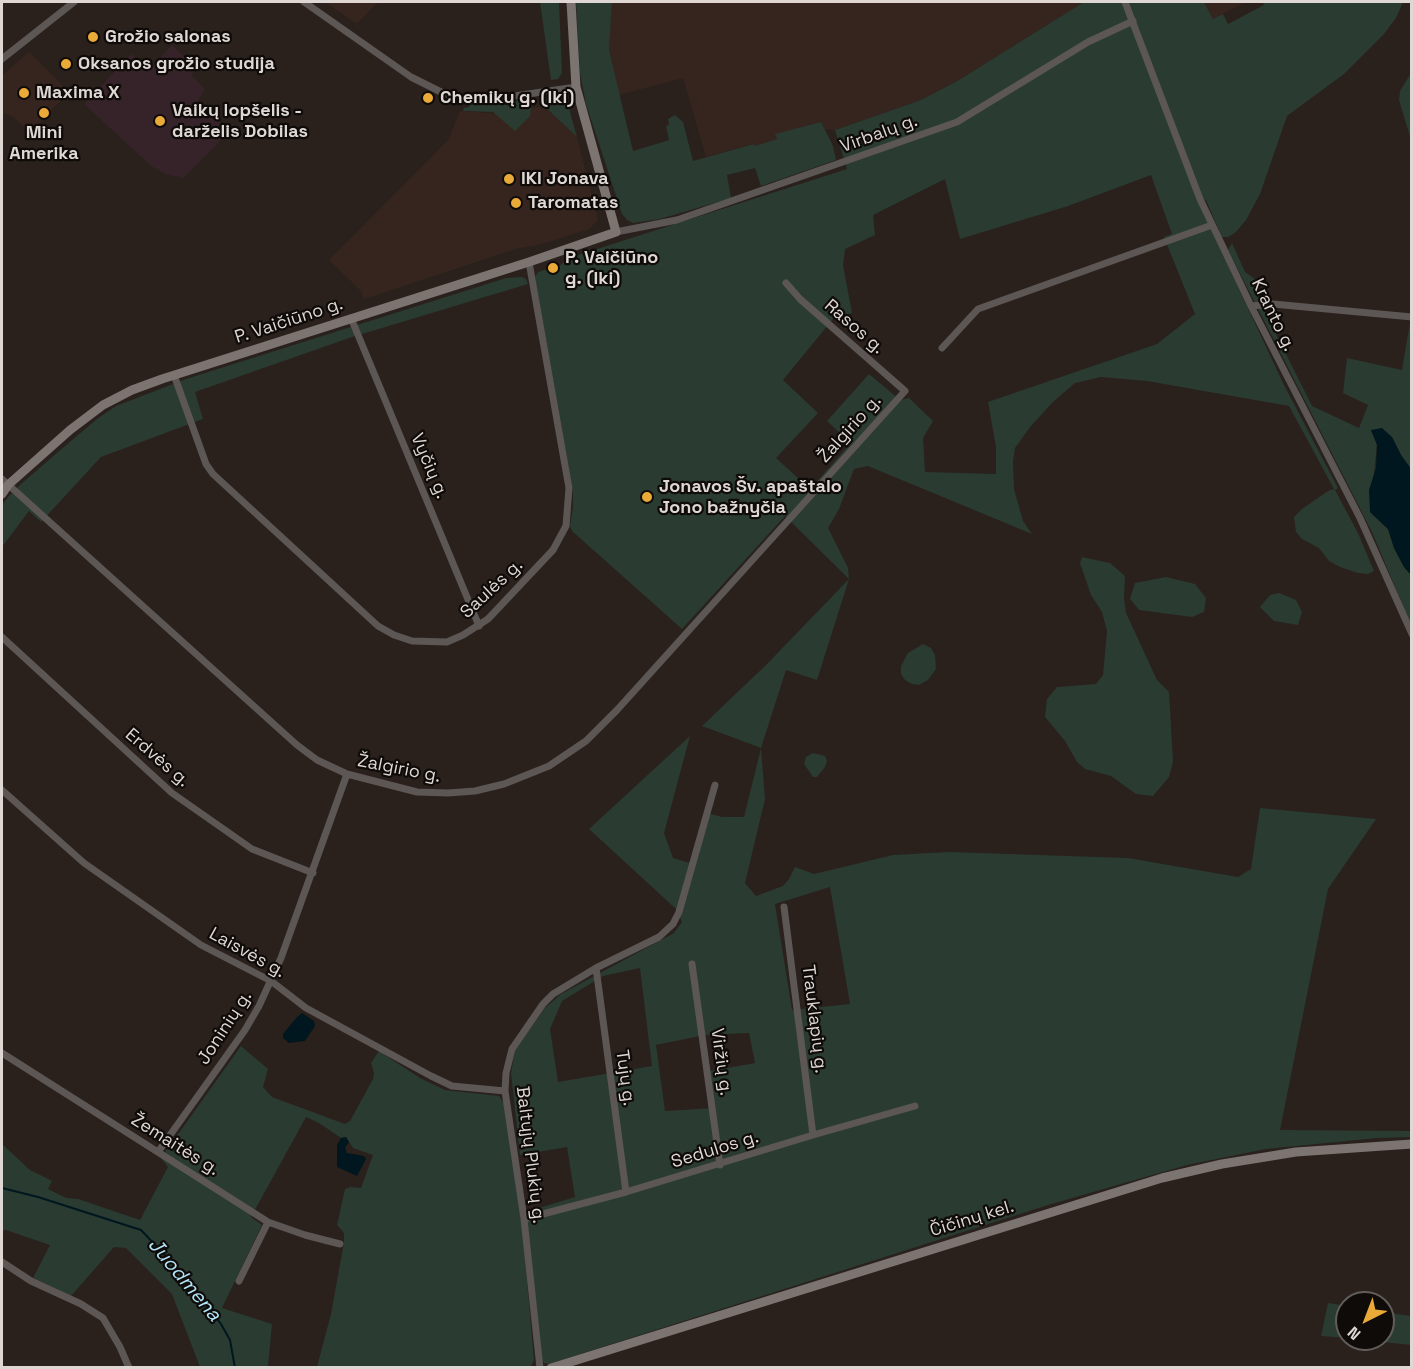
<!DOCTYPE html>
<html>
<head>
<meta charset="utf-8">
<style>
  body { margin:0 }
  #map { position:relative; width:1413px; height:1369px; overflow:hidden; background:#2a201c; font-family:"Space Grotesk",sans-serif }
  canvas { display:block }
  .frame { position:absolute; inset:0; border:3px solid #ded7d4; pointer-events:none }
  .north { position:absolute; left:1335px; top:1291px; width:60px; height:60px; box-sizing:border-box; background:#0f0b09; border:2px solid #625d5a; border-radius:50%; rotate:222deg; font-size:16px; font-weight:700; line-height:24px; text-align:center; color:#ded7d4 }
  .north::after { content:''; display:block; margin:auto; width:21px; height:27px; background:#eaaa38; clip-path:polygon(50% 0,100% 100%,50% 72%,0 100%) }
</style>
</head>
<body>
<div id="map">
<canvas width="1413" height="1369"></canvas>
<div class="frame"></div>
<div class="north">N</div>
</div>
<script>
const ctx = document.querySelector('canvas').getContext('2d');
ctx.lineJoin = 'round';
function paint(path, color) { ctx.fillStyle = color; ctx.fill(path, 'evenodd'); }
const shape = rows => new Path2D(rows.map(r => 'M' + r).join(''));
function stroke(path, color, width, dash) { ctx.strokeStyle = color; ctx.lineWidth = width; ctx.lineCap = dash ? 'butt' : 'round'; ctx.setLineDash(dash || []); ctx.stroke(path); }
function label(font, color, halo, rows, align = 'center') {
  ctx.font = font + ' "Space Grotesk",sans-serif'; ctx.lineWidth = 4.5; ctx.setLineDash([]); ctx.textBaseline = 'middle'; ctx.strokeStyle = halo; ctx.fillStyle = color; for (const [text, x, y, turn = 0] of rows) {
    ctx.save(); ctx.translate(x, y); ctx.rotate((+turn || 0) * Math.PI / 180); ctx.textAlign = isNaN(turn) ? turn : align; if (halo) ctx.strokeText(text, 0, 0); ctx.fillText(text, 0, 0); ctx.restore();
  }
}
paint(shape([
  [325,2,378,2,357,24],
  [612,2,1084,2,959,80,921,100,835,130,824,129,821,122,776,135,777,139,755,146,753,144,706,157,683,78,619,95,609,50],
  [1204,2,1246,2,1213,19],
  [29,52,69,92,30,133,12,116,2,113,2,76],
  [544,106,577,137,598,219,590,229,535,246,519,248,364,299,361,291,329,260,448,140,460,111,529,116,531,108]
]), '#36251f');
paint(shape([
  [172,45,197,68,191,75,205,89,196,104,203,110,205,108,230,131,184,178,165,174,151,166,84,104,131,54,149,69]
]), '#362329');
paint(shape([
  [540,2,559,2,562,73,558,79,551,80],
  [576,2,612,2,609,50,633,151,669,140,666,126,669,125,668,119,675,115,683,122,693,161,754,144,755,146,777,139,775,134,821,122,833,146,836,160,761,186,755,168,727,175,731,198,660,219,633,223,627,220,622,214,586,104,580,73],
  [1084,2,1204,2,1213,19,1223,14,1228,24,1264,5,1263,2,1403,2,1396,18,1384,34,1344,74,1287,116,1260,194,1246,220,1236,232,1228,237,1222,237,1206,200,1200,199,1198,202,1284,385,1338,488,1335,490,1358,533,1374,571,1368,574,1358,573,1340,567,1329,561,1319,548,1302,539,1296,532,1294,517,1302,509,1328,491,1334,489,1289,406,1147,381,1101,377,1075,383,1053,402,1031,426,1015,448,1013,461,1014,489,1023,521,1032,534,868,466,854,469,839,509,828,528,848,568,849,579,817,680,786,670,761,748,765,799,745,883,756,896,783,886,789,879,795,867,814,874,893,855,949,852,1128,858,1238,877,1251,869,1260,808,1376,819,1328,889,1280,1130,1411,1131,1411,1137,1377,1138,1266,1149,1187,1165,1048,1205,549,1364,544,1363,542,1359,526,1212,575,1197,567,1147,520,1155,511,1073,515,1050,545,1008,561,994,674,933,682,922,676,909,589,829,690,736,664,833,673,858,690,863,704,812,722,817,744,817,761,748,702,726,766,665,849,579,785,516,682,629,572,531,570,526,573,507,573,491,535,277,538,272,561,265,561,264,572,257,847,169,835,130,921,100,959,80],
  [1151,175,1172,234,1164,237,1195,314,1157,344,988,402,996,447,996,474,925,472,923,438,933,421,909,398,900,400,869,374,827,421,851,443,810,489,776,458,818,413,783,380,833,319,852,313,843,265,845,249,875,235,873,215,945,179,960,239,1068,206],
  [830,887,850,1004,792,1010,775,904],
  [640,968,652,1066,558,1082,550,1029,562,1001,603,976],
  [749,1033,755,1063,710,1071,715,1108,665,1111,656,1045,705,1035],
  [1411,73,1411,140,1399,100,1400,91],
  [558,94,558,99,563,98,567,101,577,137,544,106,546,97],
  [528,99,532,100,530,116,515,131,493,112,463,111,464,108,469,107,469,103,490,104],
  [1232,243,1245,272,1259,282,1263,308,1312,406,1359,428,1368,405,1343,393,1347,358,1402,370,1411,316,1411,469,1401,455,1392,437,1371,430,1377,444,1370,512,1388,529,1394,548,1404,567,1411,575,1411,625,1372,532,1228,250],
  [522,277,526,279,528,284,352,337,195,392,203,419,101,457,41,522,29,511,2,547,2,505,9,496,21,484,65,446,97,419,116,406,186,379,506,278],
  [1082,557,1110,563,1125,576,1124,599,1126,613,1157,680,1169,692,1173,762,1169,777,1153,796,1136,794,1111,776,1085,769,1077,762,1065,741,1045,717,1047,699,1057,687,1096,684,1103,675,1107,631,1102,612,1091,595,1080,563],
  [1166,577,1195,584,1206,598,1204,612,1192,617,1139,610,1130,599,1135,583],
  [1279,593,1296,600,1302,612,1298,625,1274,621,1260,607,1270,595],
  [923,644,931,648,935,655,936,669,928,680,919,685,912,684,905,680,901,674,901,666,908,653],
  [813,753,825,756,827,761,825,767,817,777,813,777,804,764,806,757],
  [241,1046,268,1069,263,1087,272,1097,345,1124,350,1121,373,1079,374,1073,371,1063,379,1051,420,1078,445,1090,499,1096,505,1105,523,1235,534,1360,530,1368,317,1367,331,1314,344,1242,344,1233,337,1225,345,1189,350,1187,361,1188,373,1155,353,1148,346,1137,341,1138,319,1123,306,1117,251,1217,262,1225,222,1308,272,1324,268,1367,200,1367,172,1294,126,1248,114,1247,71,1296,33,1278,50,1245,6,1230,2,1231,2,1144,30,1170,52,1181,48,1189,66,1198,78,1199,140,1220,168,1167,161,1158],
  [1328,1303,1347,1306,1347,1338,1321,1336],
  [1383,1312,1411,1316,1411,1345,1353,1339,1383,1339]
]), '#2a3b31');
paint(shape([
  [1382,428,1392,437,1401,455,1411,469,1411,575,1404,567,1394,548,1388,529,1370,512,1369,490,1376,468,1377,445,1371,430],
  [302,1013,314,1021,315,1026,305,1041,289,1043,283,1038,283,1034,297,1017],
  [346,1137,349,1142,345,1148,347,1153,364,1156,366,1159,357,1176,337,1167,337,1145,341,1138]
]), '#00171f');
stroke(shape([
  [2,1188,38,1197,141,1230,175,1266,221,1324,230,1340,235,1368]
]), '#00171f', 2);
stroke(shape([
  [304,2,411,77,445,94,468,99,494,99,576,87],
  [1125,2,1200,199,1251,306,1360,518,1412,634],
  [2,59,74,2],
  [616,232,677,220,957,122,1088,42,1133,21],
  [1251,306,1273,304,1412,317],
  [351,318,479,626],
  [942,348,978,309,1212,225],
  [174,375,206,464,213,474,378,626,394,635,412,641,447,642,463,635,488,619,553,550,566,526,569,488,529,262],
  [2,479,297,745,317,760,347,774,417,792,448,793,475,791,504,784,549,766,586,741,617,710,905,391,800,299,786,283],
  [2,637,172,793,252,849,313,873],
  [2,790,84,863,201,945,271,981,306,1008,431,1076,452,1086,505,1091],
  [784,907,813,1135],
  [692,964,720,1165],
  [596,968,626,1192],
  [2,1053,268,1222,305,1235,340,1244],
  [158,1152,245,1030,259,1006,281,958,347,774],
  [524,1219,626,1192,813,1135,915,1106],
  [2,1262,31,1281,81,1304,103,1318,120,1347,129,1368],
  [239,1281,268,1222],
  [540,1368,524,1219,505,1091,506,1073,512,1049,543,1004,553,994,596,968,659,937,673,924,679,912,715,785]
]), '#5c5654', 7);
stroke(shape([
  [2,494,8,485,70,430,103,405,132,390,162,379,529,262,616,232,576,87,571,2],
  [551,1368,1162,1178,1222,1164,1296,1152,1412,1144]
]), '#7c7470', 9);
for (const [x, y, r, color] of [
  [93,37,6,"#eaaa38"],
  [66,64,6,"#eaaa38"],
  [24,93,6,"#eaaa38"],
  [428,98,6,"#eaaa38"],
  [44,113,6,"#eaaa38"],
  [160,121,6,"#eaaa38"],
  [509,179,6,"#eaaa38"],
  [516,203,6,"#eaaa38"],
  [553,268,6,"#eaaa38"],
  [647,497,6,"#eaaa38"]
]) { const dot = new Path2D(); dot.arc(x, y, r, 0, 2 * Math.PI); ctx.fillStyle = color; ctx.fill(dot); stroke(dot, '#0f0b09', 2); }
label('bold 18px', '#ded7d4', '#0f0b09', [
  ["Grožio salonas",105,37],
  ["Oksanos grožio studija",78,64],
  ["Maxima X",36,93],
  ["Chemikų g. (Iki)",440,98],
  ["Vaikų lopšelis -",172,111],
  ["darželis Dobilas",172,132],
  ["Mini",44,133,"center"],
  ["Amerika",44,154,"center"],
  ["IKI Jonava",521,179],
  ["Taromatas",528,203],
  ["P. Vaičiūno",565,258],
  ["g. (Iki)",565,279],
  ["Jonavos Šv. apaštalo",659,487],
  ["Jono bažnyčia",659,508]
], 'left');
label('18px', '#ded7d4', '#0f0b09', [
  ["Virbalų g.",879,134,-20],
  ["Kranto g.",1273,315,64],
  ["P. Vaičiūno g.",289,321,-18],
  ["Rasos g.",854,327,41],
  ["Žalgirio g.",850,429,-48],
  ["Vyčių g.",429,466,67],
  ["Saulės g.",492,589,-43],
  ["Erdvės g.",157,758,41],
  ["Žalgirio g.",399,769,11],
  ["Laisvės g.",247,953,29],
  ["Trauklapių g.",814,1019,83],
  ["Joninių g.",225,1028,-57],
  ["Viržių g.",721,1062,82],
  ["Tujų g.",625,1078,82],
  ["Žemaitės g.",175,1145,32],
  ["Sedulos g.",715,1150,-17],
  ["Baltųjų Plukių g.",530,1155,83],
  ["Čičinų kel.",972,1219,-17]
]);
label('italic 20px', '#b2e5f9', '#0f0b09', [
  ["Juodmena",184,1280,50]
]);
</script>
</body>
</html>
